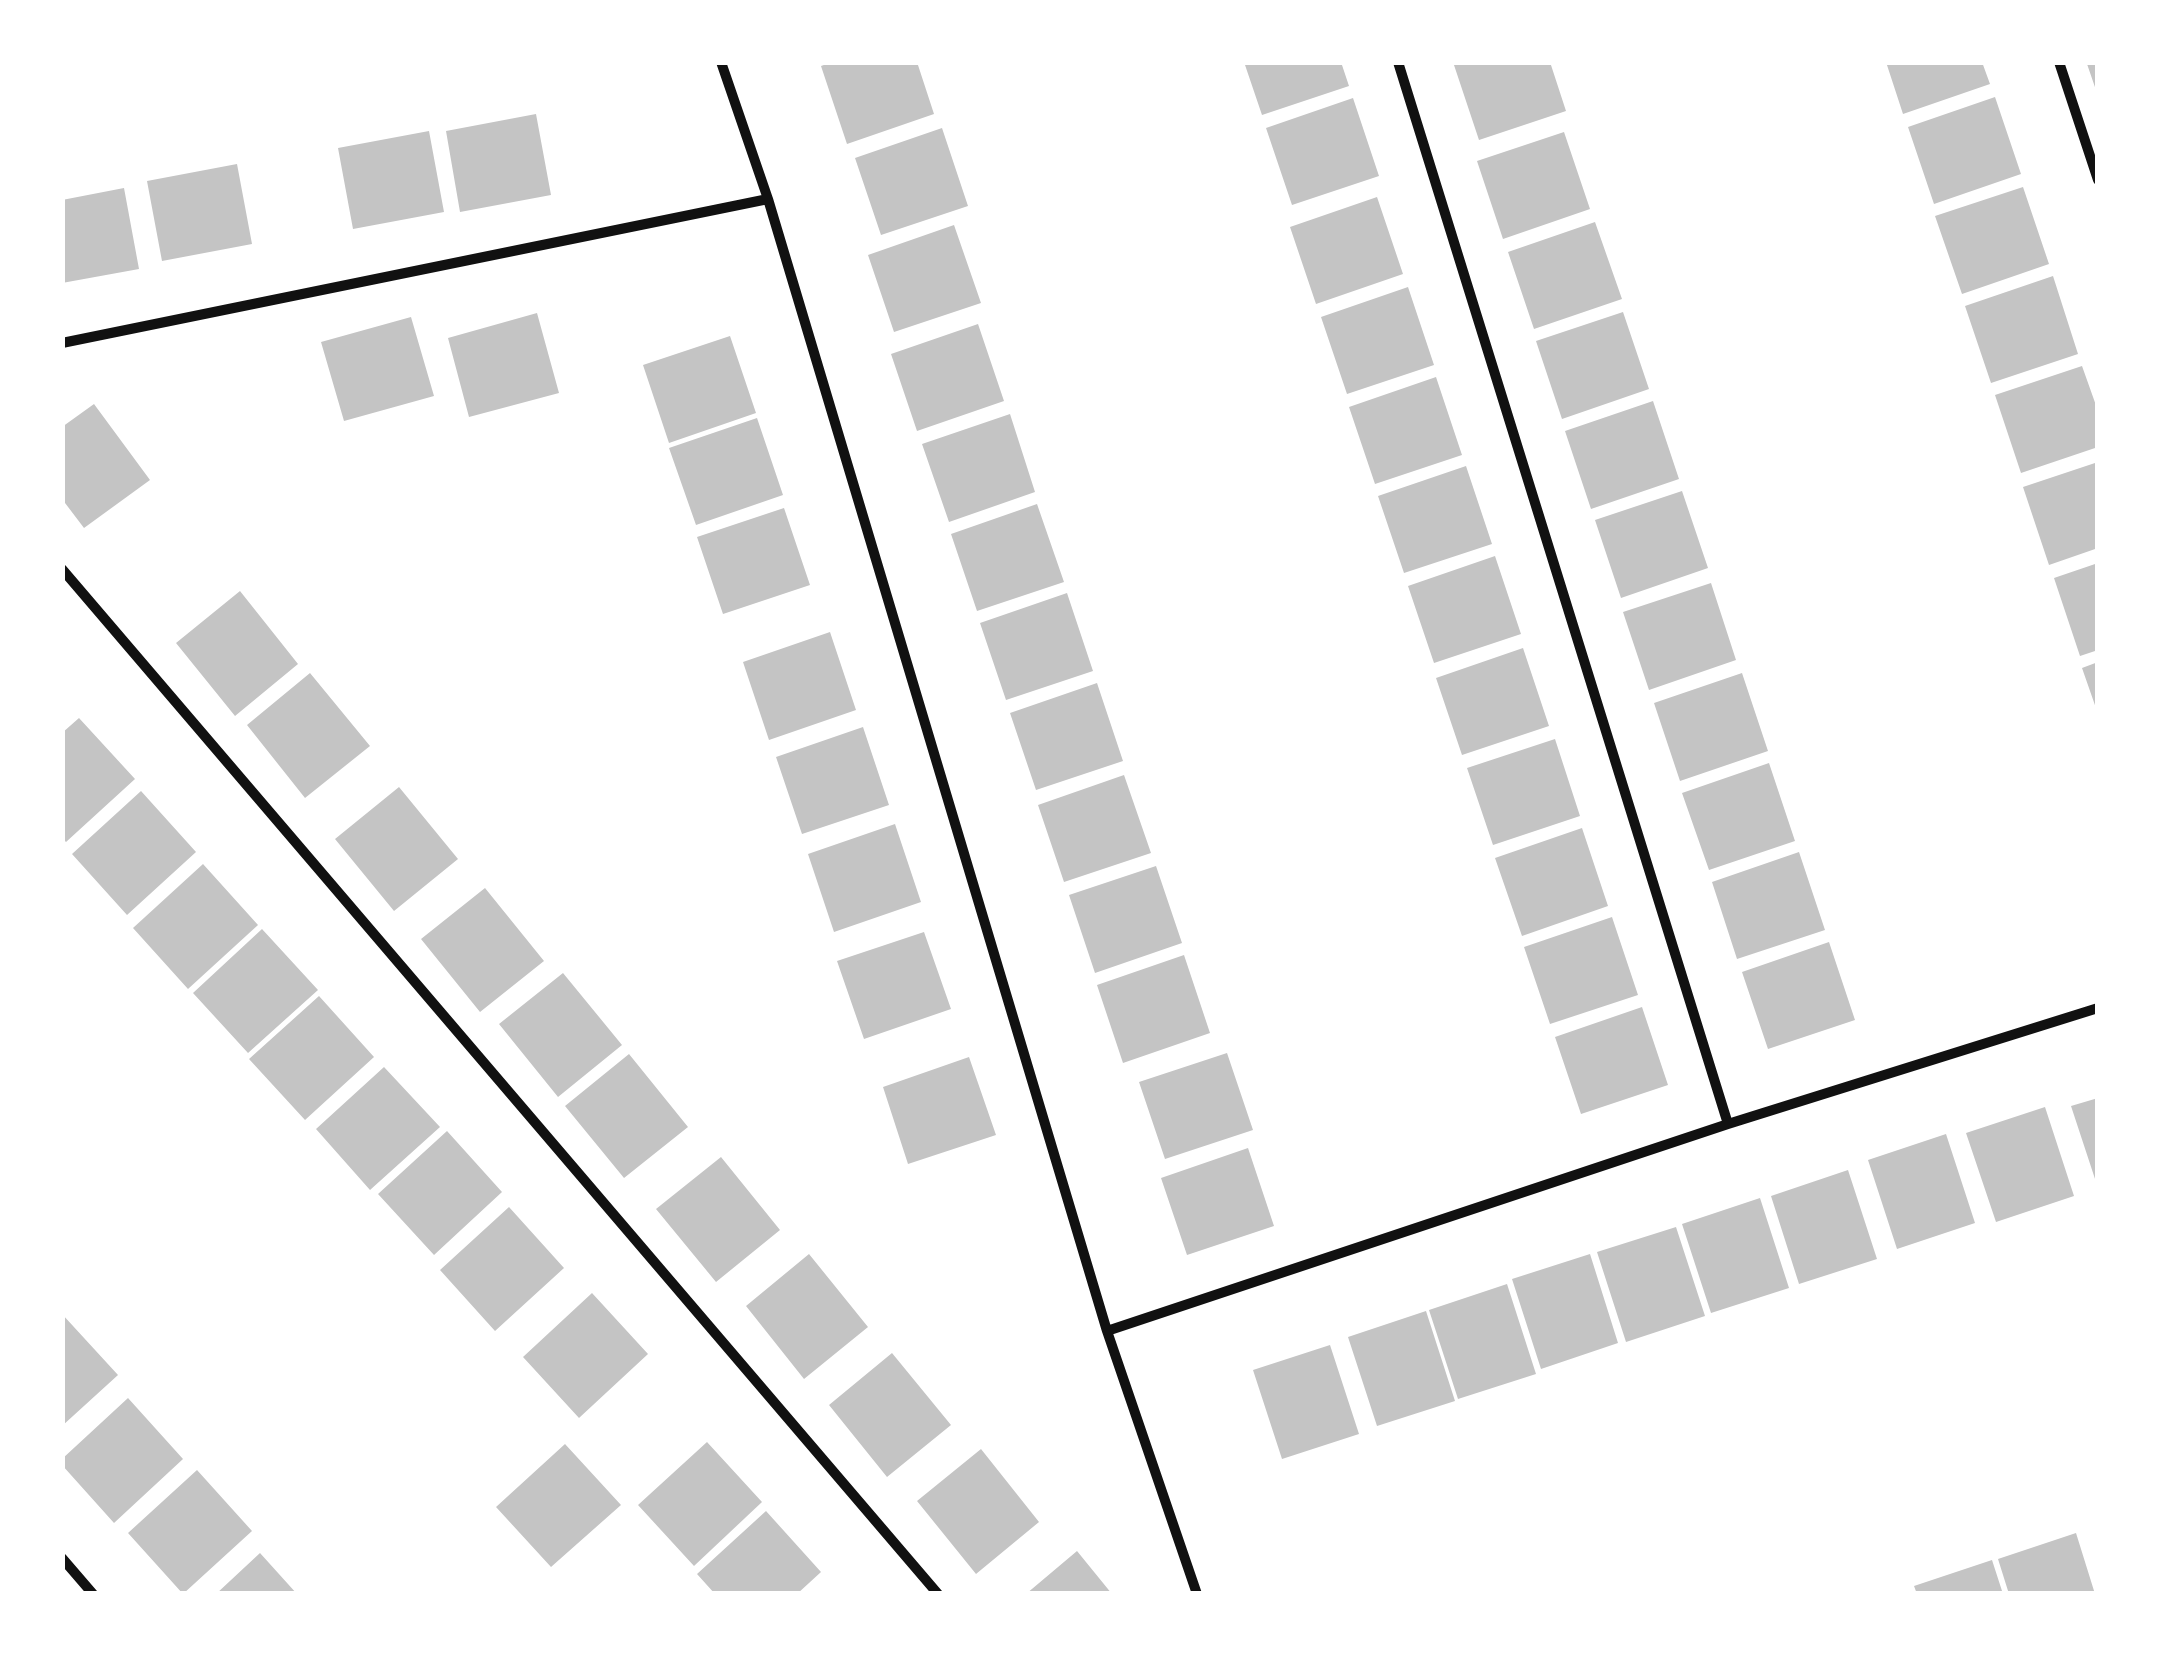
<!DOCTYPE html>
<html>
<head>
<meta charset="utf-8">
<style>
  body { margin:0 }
  #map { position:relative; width:2160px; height:1656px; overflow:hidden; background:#fff; font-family:"Varela Round",sans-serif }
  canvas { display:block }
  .frame { position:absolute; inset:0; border:65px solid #fff; pointer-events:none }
</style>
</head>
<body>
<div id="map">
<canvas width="2160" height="1656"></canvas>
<div class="frame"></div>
</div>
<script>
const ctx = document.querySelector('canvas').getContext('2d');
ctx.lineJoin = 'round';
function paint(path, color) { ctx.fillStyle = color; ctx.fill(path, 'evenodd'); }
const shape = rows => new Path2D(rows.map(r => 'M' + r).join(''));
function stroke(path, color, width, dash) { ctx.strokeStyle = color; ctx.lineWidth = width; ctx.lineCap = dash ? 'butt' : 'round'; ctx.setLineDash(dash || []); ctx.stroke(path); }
paint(shape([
  [832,62,917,62,934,114,847,144,821,66],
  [1244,62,1341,62,1349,86,1262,115],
  [1453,62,1550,62,1566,111,1479,140],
  [1886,62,1982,62,1990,84,1903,114],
  [2092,62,2098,62,2097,93,2087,64],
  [1995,97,2021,174,1934,204,1908,127],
  [1353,98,1379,176,1292,205,1266,128],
  [536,114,551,195,460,212,446,131],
  [942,128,968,206,881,235,855,158],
  [429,131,444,212,353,229,338,148],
  [1564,132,1590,209,1503,239,1477,161],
  [237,164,252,244,162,261,147,181],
  [2023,187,2049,264,1962,294,1935,216],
  [124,188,139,269,62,283,62,200],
  [1377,197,1403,274,1316,304,1290,227],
  [1595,222,1622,299,1534,329,1508,252],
  [954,225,981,303,894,332,868,255],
  [2053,276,2078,354,1991,383,1965,306],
  [1408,287,1434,365,1347,394,1321,317],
  [1623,312,1649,389,1562,419,1536,341],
  [537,313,559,393,469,417,448,338],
  [411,317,434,396,344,421,321,342],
  [978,324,1004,401,917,431,891,354],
  [730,336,756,413,669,443,643,365],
  [2082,366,2098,411,2098,447,2021,473,1995,395],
  [1436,377,1462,455,1375,484,1349,407],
  [1653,401,1679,479,1591,509,1565,431],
  [94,404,150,480,84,528,62,499,62,427],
  [1010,414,1035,492,949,522,922,444],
  [757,418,783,495,696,525,669,448],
  [2098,462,2098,548,2049,565,2023,487],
  [1466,466,1492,544,1404,573,1378,496],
  [1682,491,1708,568,1621,598,1595,520],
  [1037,504,1064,582,977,611,951,534],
  [784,508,810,585,723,614,697,537],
  [1495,556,1521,634,1434,663,1408,586],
  [2098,563,2098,650,2080,656,2054,578],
  [1711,583,1736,660,1649,690,1623,612],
  [240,591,298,664,235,716,176,643],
  [1067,593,1093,671,1006,700,980,623],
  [830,632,856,710,769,740,743,662],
  [1523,648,1549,726,1462,755,1436,678],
  [2098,662,2098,711,2097,711,2082,668],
  [310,673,370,746,305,798,247,725],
  [1742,673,1768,751,1680,781,1654,703],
  [1097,683,1123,761,1036,790,1010,713],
  [79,718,135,779,66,842,62,838,62,733],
  [863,727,889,805,802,834,776,757],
  [1555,739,1580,816,1493,845,1467,768],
  [1769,763,1795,841,1709,870,1682,793],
  [1124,775,1151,853,1064,882,1038,805],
  [399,787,458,859,394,911,335,839],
  [141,791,196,852,127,915,72,854],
  [895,824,921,902,834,932,808,854],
  [1582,828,1608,906,1522,936,1495,858],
  [1799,852,1825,930,1737,959,1712,882],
  [203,864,258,925,188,989,133,928],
  [1156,866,1182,943,1095,973,1069,895],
  [485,888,544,961,480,1012,421,939],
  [1612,917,1638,995,1550,1024,1524,947],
  [262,929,318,990,248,1053,193,993],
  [924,932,951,1009,864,1039,837,961],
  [1829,942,1855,1020,1768,1049,1742,972],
  [1184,955,1210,1033,1123,1063,1097,985],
  [563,973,622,1045,558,1097,499,1024],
  [319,996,374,1057,305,1120,249,1059],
  [1642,1007,1668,1085,1581,1114,1555,1037],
  [1227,1053,1253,1130,1165,1159,1139,1082],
  [629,1054,688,1127,624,1178,565,1106],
  [969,1057,996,1135,908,1164,883,1087],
  [384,1067,440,1127,370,1190,316,1129],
  [2098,1098,2098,1185,2097,1185,2071,1106],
  [2045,1107,2074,1196,1996,1222,1966,1133],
  [447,1131,502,1192,434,1255,378,1194],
  [1946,1134,1975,1223,1897,1249,1868,1160],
  [1248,1148,1274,1226,1187,1255,1161,1178],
  [721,1157,780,1230,716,1282,656,1209],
  [1848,1170,1877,1259,1799,1284,1771,1196],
  [1760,1198,1789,1288,1711,1313,1682,1224],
  [509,1207,564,1268,495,1331,440,1270],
  [1676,1227,1705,1316,1626,1342,1597,1252],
  [809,1254,868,1327,804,1379,746,1306],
  [1590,1254,1618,1343,1541,1369,1512,1279],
  [1507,1284,1536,1374,1458,1399,1429,1310],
  [592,1293,648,1354,579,1418,523,1357],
  [1426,1311,1455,1401,1377,1426,1348,1337],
  [62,1314,118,1375,62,1426],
  [1330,1345,1359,1434,1282,1459,1253,1370],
  [892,1353,951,1425,887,1477,829,1405],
  [128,1398,183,1459,114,1523,62,1465,62,1459],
  [707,1442,762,1502,694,1566,638,1505],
  [565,1444,621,1505,551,1567,496,1507],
  [981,1449,1039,1522,976,1574,917,1501],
  [197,1470,252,1531,183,1594,128,1533],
  [766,1511,821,1572,797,1594,715,1594,697,1574],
  [2076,1533,2095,1594,2009,1594,1998,1559],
  [1077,1551,1112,1594,1026,1594],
  [260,1553,297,1594,216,1594],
  [1992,1560,2003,1594,1917,1594,1914,1586]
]), '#c4c4c4');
stroke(shape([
  [721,62,768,199,1107,1331,1197,1594],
  [1398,62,1728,1124],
  [2059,62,2098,180],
  [62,343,768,199],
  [62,569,938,1594],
  [1107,1331,1728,1124,2098,1008],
  [62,1558,93,1594]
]), '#111', 10);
</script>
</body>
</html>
